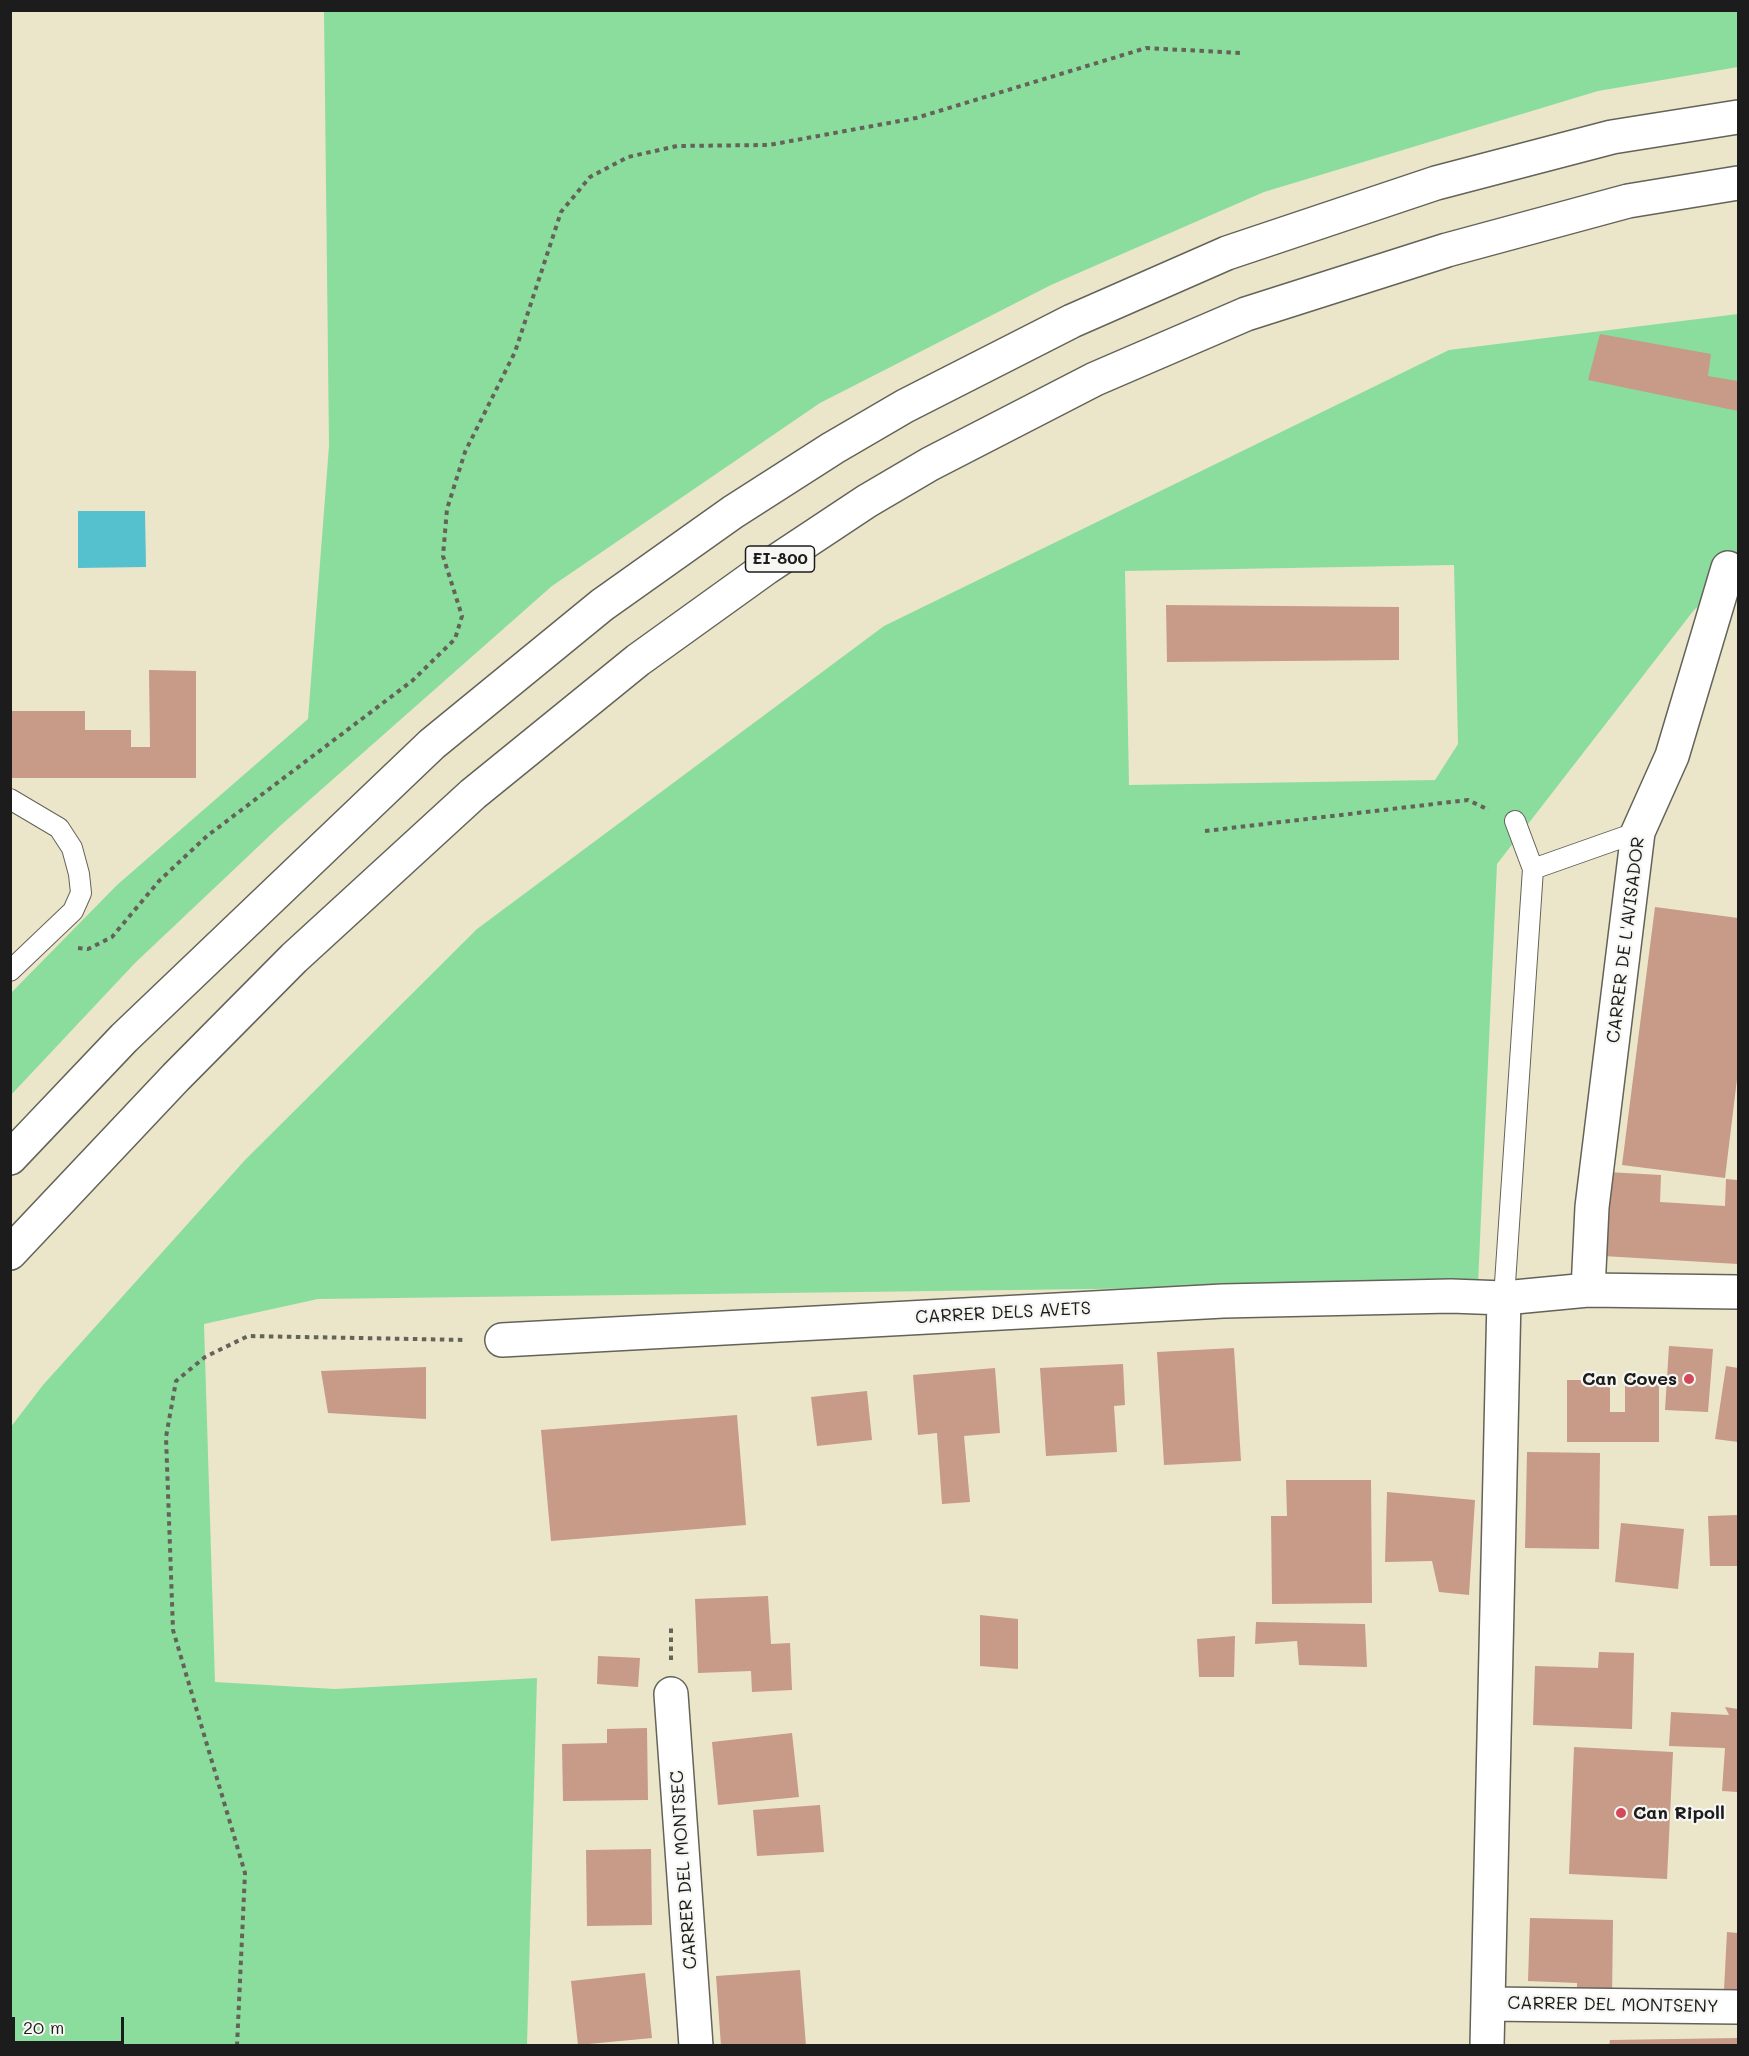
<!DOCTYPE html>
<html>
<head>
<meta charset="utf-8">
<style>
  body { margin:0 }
  #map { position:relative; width:1749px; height:2056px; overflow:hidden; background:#ebe6c9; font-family:Mali,sans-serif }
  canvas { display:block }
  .frame { position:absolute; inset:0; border:12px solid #1c1c1c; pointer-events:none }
  .scale { position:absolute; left:12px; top:2017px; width:112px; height:27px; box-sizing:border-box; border:3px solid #1c1c1c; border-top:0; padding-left:8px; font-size:18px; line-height:21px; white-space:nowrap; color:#1c1c1c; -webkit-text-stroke:4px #f6f6f2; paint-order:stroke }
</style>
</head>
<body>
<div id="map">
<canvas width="1749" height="2056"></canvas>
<div class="frame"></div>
<div class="scale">20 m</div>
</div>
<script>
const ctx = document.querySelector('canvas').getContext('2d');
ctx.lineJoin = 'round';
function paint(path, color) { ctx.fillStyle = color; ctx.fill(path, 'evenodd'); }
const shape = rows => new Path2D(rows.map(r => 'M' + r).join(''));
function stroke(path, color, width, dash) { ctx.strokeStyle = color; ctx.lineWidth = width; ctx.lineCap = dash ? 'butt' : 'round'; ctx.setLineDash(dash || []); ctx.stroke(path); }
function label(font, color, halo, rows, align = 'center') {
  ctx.font = font + ' Mali,sans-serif'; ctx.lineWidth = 4.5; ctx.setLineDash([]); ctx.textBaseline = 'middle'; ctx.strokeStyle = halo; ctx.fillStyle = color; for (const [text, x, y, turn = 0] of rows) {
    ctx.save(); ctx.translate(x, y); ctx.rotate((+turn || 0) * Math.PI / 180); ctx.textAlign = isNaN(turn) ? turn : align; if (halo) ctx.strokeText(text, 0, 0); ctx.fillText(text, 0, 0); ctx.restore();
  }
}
paint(shape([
  [324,11,1738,10,1738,67,1598,91,1264,192,1051,285,820,403,552,586,280,826,135,963,11,1095,11,993,117,885,308,719,329,446],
  [1738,314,1738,574,1694,610,1497,864,1478,1284,318,1299,204,1324,215,1682,335,1689,537,1678,527,2045,11,2045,10,1428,43,1385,245,1160,477,929,884,626,1449,350],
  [1454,565,1458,744,1435,780,1129,785,1125,571]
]), '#8bdd9d');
paint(shape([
  [78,511,145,511,146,567,78,568]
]), '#55c1ce');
paint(shape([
  [1600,334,1711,354,1708,376,1738,381,1738,411,1588,380],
  [1166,605,1399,607,1399,660,1167,662],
  [149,670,196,671,196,778,10,778,10,711,85,711,85,730,131,730,131,747,150,747],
  [1655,907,1738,918,1738,1071,1725,1178,1622,1165],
  [1607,1172,1661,1175,1660,1202,1725,1206,1726,1179,1738,1180,1738,1264,1603,1256],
  [1669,1346,1713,1349,1708,1412,1665,1410],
  [1234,1348,1241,1461,1164,1465,1157,1352],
  [1123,1364,1125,1405,1114,1406,1117,1452,1046,1456,1040,1368],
  [1726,1366,1738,1368,1738,1442,1715,1439],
  [426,1367,426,1419,328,1413,321,1371],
  [995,1368,1000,1433,964,1436,970,1502,942,1504,937,1433,918,1435,913,1375],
  [1625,1376,1659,1376,1659,1442,1567,1442,1567,1380,1610,1380,1610,1412,1625,1412],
  [867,1391,872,1440,817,1446,811,1397],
  [737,1415,746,1525,551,1541,541,1430],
  [1527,1452,1600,1453,1599,1549,1525,1548],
  [1286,1480,1371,1480,1372,1603,1272,1604,1271,1516,1287,1516],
  [1387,1492,1475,1500,1469,1595,1439,1592,1432,1561,1385,1562],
  [1738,1515,1738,1566,1710,1566,1708,1516],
  [1621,1523,1684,1529,1678,1589,1615,1582],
  [768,1596,771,1644,790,1643,792,1690,752,1692,751,1671,698,1673,695,1599],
  [980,1615,1018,1619,1018,1669,980,1666],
  [1256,1622,1365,1624,1367,1667,1299,1665,1297,1641,1255,1644],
  [1235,1636,1234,1677,1199,1677,1197,1639],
  [1599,1652,1634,1653,1632,1729,1533,1725,1535,1666,1598,1668],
  [598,1656,640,1658,638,1687,597,1684],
  [1725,1707,1738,1709,1738,1792,1722,1791,1725,1748,1669,1746,1671,1712,1729,1715],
  [647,1728,648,1800,563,1801,562,1744,607,1743,607,1729],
  [792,1733,799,1797,718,1805,712,1742],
  [1574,1747,1673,1752,1667,1879,1569,1874],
  [820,1805,824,1852,757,1856,753,1810],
  [651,1849,652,1925,587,1926,586,1850],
  [1530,1918,1613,1920,1612,1998,1577,1997,1577,1983,1528,1981],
  [1727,1932,1738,1933,1738,1991,1724,1990],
  [800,1970,806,2046,721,2046,716,1976],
  [645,1973,652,2038,578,2045,571,1981],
  [1738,2038,1738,2046,1609,2046,1610,2040]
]), '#c89a88');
const service = shape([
  [10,799,59,828,72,848,79,874,81,893,73,911,10,971],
  [1533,869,1638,832],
  [1504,1298,1533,869,1515,821]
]);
const minor = shape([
  [1588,1290,1592,1207,1638,832,1672,756,1728,568],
  [502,1340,1223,1301,1451,1296,1504,1298,1588,1290,1738,1292],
  [671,1694,696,2046],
  [1488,2004,1738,2007],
  [1487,2046,1504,1298]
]);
const trunk = shape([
  [10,1158,124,1038,432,744,602,605,733,512,833,448,905,406,1072,321,1227,253,1436,183,1612,137,1738,117],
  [10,1253,176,1077,294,958,473,794,638,660,766,568,867,501,930,464,1095,379,1246,314,1447,250,1628,201,1738,183]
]);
stroke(service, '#646359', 22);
stroke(minor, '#646359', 36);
stroke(trunk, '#646359', 36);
stroke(shape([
  [1205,831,1468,800,1489,810],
  [78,948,88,949,112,937,159,881,207,836,412,681,455,639,462,616,443,556,447,509,465,452,515,352,561,212,590,177,628,157,677,146,769,145,916,118,1146,48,1241,53],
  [671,1660,671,1626],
  [237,2046,245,1873,173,1630,166,1437,176,1381,205,1357,248,1336,466,1340]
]), '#646359', 4, [4.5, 4.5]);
stroke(service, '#fff', 20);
stroke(minor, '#fff', 33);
stroke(trunk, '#fff', 33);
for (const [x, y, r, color] of [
  [1689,1379,6,"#d1495b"],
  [1621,1813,6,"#d1495b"]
]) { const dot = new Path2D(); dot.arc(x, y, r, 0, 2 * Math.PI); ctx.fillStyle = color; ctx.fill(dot); stroke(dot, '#f6f6f2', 2); }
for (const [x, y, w] of [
  [780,559,69]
]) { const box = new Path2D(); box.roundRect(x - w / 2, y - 13, w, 26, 4.5); ctx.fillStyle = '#f6f6f2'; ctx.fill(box); stroke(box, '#1c1c1c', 1.5); }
label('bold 16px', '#1c1c1c', null, [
  ["EI-800",780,559]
]);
label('18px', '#1c1c1c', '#f6f6f2', [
  ["CARRER DE L'AVISADOR",1626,940,-83],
  ["CARRER DELS AVETS",1003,1313,-3],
  ["CARRER DEL MONTSEC",684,1870,-94],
  ["CARRER DEL MONTSENY",1613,2005,1]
]);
label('bold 18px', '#1c1c1c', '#f6f6f2', [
  ["Can Coves",1677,1379],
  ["Can Ripoll",1633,1813,"left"]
], 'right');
</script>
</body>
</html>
